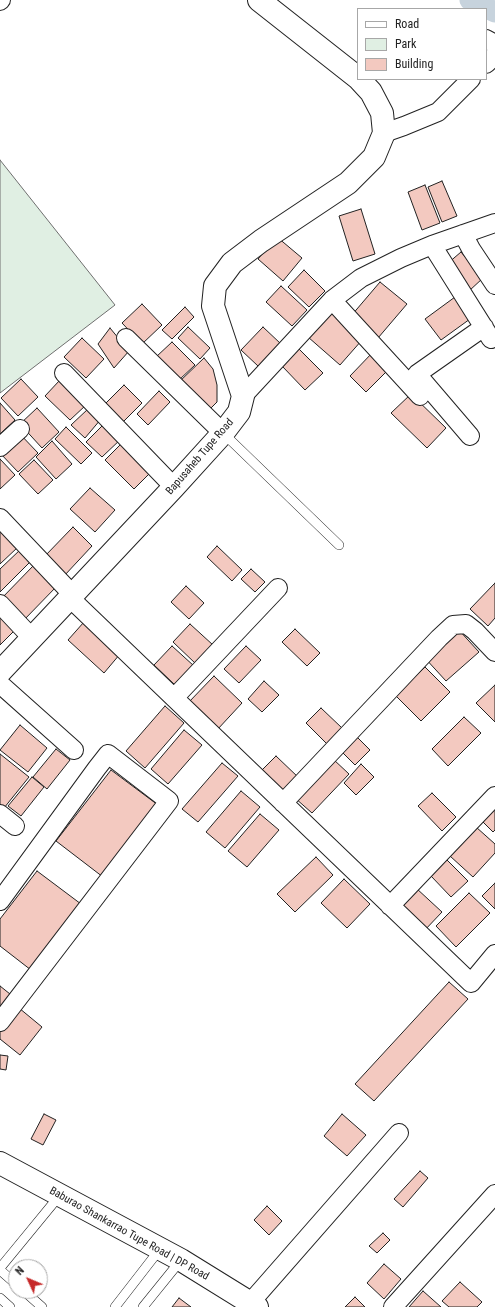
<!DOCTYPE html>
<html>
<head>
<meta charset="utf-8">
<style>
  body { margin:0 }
  #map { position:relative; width:495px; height:1307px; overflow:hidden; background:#fff; font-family:"Roboto Condensed",sans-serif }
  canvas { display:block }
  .legend { position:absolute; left:357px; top:8px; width:130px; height:72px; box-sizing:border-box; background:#fff; border:1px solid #a7a7a7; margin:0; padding:5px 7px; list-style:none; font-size:12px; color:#222 }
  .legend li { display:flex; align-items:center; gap:8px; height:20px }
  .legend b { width:20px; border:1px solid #a7a7a7 }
  .north { position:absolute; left:8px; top:1259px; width:40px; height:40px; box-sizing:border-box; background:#fff; border:1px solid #a7a7a7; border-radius:50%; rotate:314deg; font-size:11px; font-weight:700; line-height:16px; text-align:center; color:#222 }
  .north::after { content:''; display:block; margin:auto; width:14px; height:18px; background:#c62828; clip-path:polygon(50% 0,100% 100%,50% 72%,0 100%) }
</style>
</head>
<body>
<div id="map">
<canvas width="495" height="1307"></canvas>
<ul class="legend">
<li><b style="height:5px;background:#fff"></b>Road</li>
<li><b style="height:11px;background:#e0efe3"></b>Park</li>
<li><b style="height:11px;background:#f3c9c0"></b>Building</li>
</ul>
<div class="north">N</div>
</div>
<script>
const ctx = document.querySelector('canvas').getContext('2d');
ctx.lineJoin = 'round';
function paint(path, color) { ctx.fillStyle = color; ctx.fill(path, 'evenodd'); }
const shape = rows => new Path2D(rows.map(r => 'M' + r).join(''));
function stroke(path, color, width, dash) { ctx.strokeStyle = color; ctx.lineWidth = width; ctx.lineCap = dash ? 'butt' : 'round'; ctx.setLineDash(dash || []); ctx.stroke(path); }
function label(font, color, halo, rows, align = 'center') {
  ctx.font = font + ' "Roboto Condensed",sans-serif'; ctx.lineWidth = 3; ctx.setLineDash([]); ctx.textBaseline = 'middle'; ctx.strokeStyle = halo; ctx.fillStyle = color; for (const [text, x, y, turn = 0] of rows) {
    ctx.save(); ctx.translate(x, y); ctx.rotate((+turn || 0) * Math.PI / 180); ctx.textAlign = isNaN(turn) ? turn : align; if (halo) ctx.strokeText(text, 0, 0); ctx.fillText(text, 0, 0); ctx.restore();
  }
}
const green = shape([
  [0,160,115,305,0,393,0,160]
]);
paint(green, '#e0efe3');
stroke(green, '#6f6f6f', 1);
stroke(shape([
  [470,0,495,12]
]), '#c7d3dd', 21);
const building = shape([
  [442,181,457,216,442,222,428,187,442,181],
  [425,185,440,223,422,230,408,192,425,185],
  [361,209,375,254,353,261,339,216,361,209],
  [277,237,302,258,283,281,258,259,277,237],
  [461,252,483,278,469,291,447,264,461,252],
  [304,270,325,291,309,307,288,287,304,270],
  [380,282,407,304,378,338,351,316,380,282],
  [281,286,307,310,292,326,266,302,281,286],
  [455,297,470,319,441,340,425,319,455,297],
  [142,304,162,325,142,344,122,323,142,304],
  [185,307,194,317,172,339,162,330,185,307],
  [330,312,362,340,340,365,308,337,330,312],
  [188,327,210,348,200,359,178,338,188,327],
  [263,327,281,344,258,366,241,350,263,327],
  [110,328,129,351,114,368,98,344,110,328],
  [82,338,104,359,86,378,64,357,82,338],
  [172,342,195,365,179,380,156,357,172,342],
  [299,349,323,373,305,390,282,366,299,349],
  [374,351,390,368,366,392,350,376,374,351],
  [204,358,213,369,217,385,217,402,207,412,178,383,204,358],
  [21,379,38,397,18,416,1,398,21,379],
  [60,380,86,405,70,420,45,396,60,380],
  [124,385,142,403,122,423,104,405,124,385],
  [159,391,170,402,148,425,137,414,159,391],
  [411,394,446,428,427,448,391,413,411,394],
  [0,403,15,420,0,434,0,403],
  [37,408,59,432,42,448,20,424,37,408],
  [88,409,101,419,85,438,71,425,88,409],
  [106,422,122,438,102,457,86,442,106,422],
  [66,427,92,453,81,464,55,439,66,427],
  [18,432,38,453,18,472,0,453,18,432],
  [52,441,72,464,56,479,36,457,52,441],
  [124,441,153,470,134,489,105,460,124,441],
  [0,459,15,475,0,489,0,459],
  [34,460,53,480,38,494,19,474,34,460],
  [90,488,115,510,95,532,70,509,90,488],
  [73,527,92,546,64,576,44,557,73,527],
  [0,529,18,547,0,564,0,529],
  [217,546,242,570,232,581,207,557,217,546],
  [21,549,32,560,0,592,0,569,21,549],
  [35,564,57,586,22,622,0,600,35,564],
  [251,569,265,582,255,592,241,579,251,569],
  [495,583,495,618,488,626,470,609,495,583],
  [186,586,204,603,189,619,171,602,186,586],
  [0,617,14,631,0,645,0,617],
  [84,622,120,654,104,673,68,640,84,622],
  [190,624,213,645,196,664,173,642,190,624],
  [457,628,479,652,446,681,424,657,457,628],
  [295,629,320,653,307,666,282,642,295,629],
  [172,646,194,666,175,685,154,665,172,646],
  [246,646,261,660,239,683,224,669,246,646],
  [425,667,450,692,421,721,396,696,425,667],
  [214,676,242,703,217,730,188,703,214,676],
  [264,681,279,695,262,712,248,699,264,681],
  [495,685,495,722,476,703,495,685],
  [165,706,184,723,145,768,126,751,165,706],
  [321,708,342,728,327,744,306,723,321,708],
  [464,717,481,733,448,766,432,749,464,717],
  [20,725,47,748,28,772,0,750,20,725],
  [184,730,202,745,168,784,151,769,184,730],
  [354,734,370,750,355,765,339,749,354,734],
  [56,749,70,760,47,789,33,777,56,749],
  [0,754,29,777,4,808,0,805,0,754],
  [276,756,299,778,285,794,261,771,276,756],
  [333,759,349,774,312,813,295,798,333,759],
  [222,763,238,776,198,822,182,809,222,763],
  [361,764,374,777,356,795,344,783,361,764],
  [111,770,158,805,103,877,56,841,111,770],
  [32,777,44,787,21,816,8,806,32,777],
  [241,791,260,807,225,848,206,832,241,791],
  [432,793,456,817,442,831,418,806,432,793],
  [495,807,495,830,493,832,482,821,495,807],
  [260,814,279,830,247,867,228,851,260,814],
  [476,827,495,844,495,853,473,877,450,856,476,827],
  [316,857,333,875,295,912,277,894,316,857],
  [447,860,468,881,451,897,431,876,447,860],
  [37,871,81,904,31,970,0,946,0,919,37,871],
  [344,879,370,904,347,928,321,903,344,879],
  [495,883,495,909,482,896,495,883],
  [416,888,442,912,423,932,397,908,416,888],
  [469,893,490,913,456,947,436,926,469,893],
  [449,982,468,999,374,1101,355,1084,449,982],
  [0,986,10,994,0,1007,0,986],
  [19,1008,42,1027,20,1055,0,1039,0,1032,19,1008],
  [0,1055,8,1056,6,1070,0,1069,0,1055],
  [44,1114,56,1120,43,1145,31,1139,44,1114],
  [342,1114,366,1135,347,1156,324,1136,342,1114],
  [420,1171,428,1178,403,1207,394,1199,420,1171],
  [267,1206,282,1221,269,1235,254,1220,267,1206],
  [383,1233,390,1240,377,1253,369,1246,383,1233],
  [384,1264,401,1279,384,1299,367,1283,384,1264],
  [460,1282,482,1302,477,1307,449,1307,442,1301,460,1282],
  [423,1291,441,1307,409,1307,423,1291],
  [355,1297,365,1307,345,1307,355,1297],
  [179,1298,191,1307,172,1307,179,1298]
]);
paint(building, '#f3c9c0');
stroke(building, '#222', 1);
const service = shape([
  [223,433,339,545],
  [0,1268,60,1195],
  [0,1270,16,1284],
  [24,1291,42,1307],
  [0,1298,10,1307],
  [115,1307,160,1249],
  [143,1307,181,1260]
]);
const minor = shape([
  [0,1,1,0],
  [486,39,495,44],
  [486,64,495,55],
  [384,133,404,126,438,112,471,79],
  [463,234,471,249,495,285],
  [432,245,491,339],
  [332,300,420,396],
  [126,338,223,433],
  [64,373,174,487],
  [243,396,332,300,361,278,401,258,432,245,495,223],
  [470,436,417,374,484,327],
  [0,447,20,429],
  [0,518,73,595],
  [70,598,471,983,495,954],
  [0,604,32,638],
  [0,684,74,750],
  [174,698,278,588],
  [283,803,439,638,453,625,466,624,475,631,495,652],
  [0,814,15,826],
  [0,901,97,768,108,754,169,801,0,1022],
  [390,906,495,796],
  [250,1303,399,1133],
  [393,1307,495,1194]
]);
const tertiary = shape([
  [259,0,358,78],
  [0,672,174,487,223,433,239,412,243,396,213,306,215,286,232,263,261,241,348,183,374,157,384,133,382,113,371,92,359,79],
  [0,1163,181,1260,257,1307]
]);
stroke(service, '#222', 10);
stroke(minor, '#222', 20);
stroke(tertiary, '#222', 24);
stroke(service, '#fff', 9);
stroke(minor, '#fff', 18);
stroke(tertiary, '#fff', 22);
label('11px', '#222', '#fff', [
  ["Bapusaheb Tupe Road",200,457,-49],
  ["Baburao Shankarrao Tupe Road | DP Road",129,1234,29]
]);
</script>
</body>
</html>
